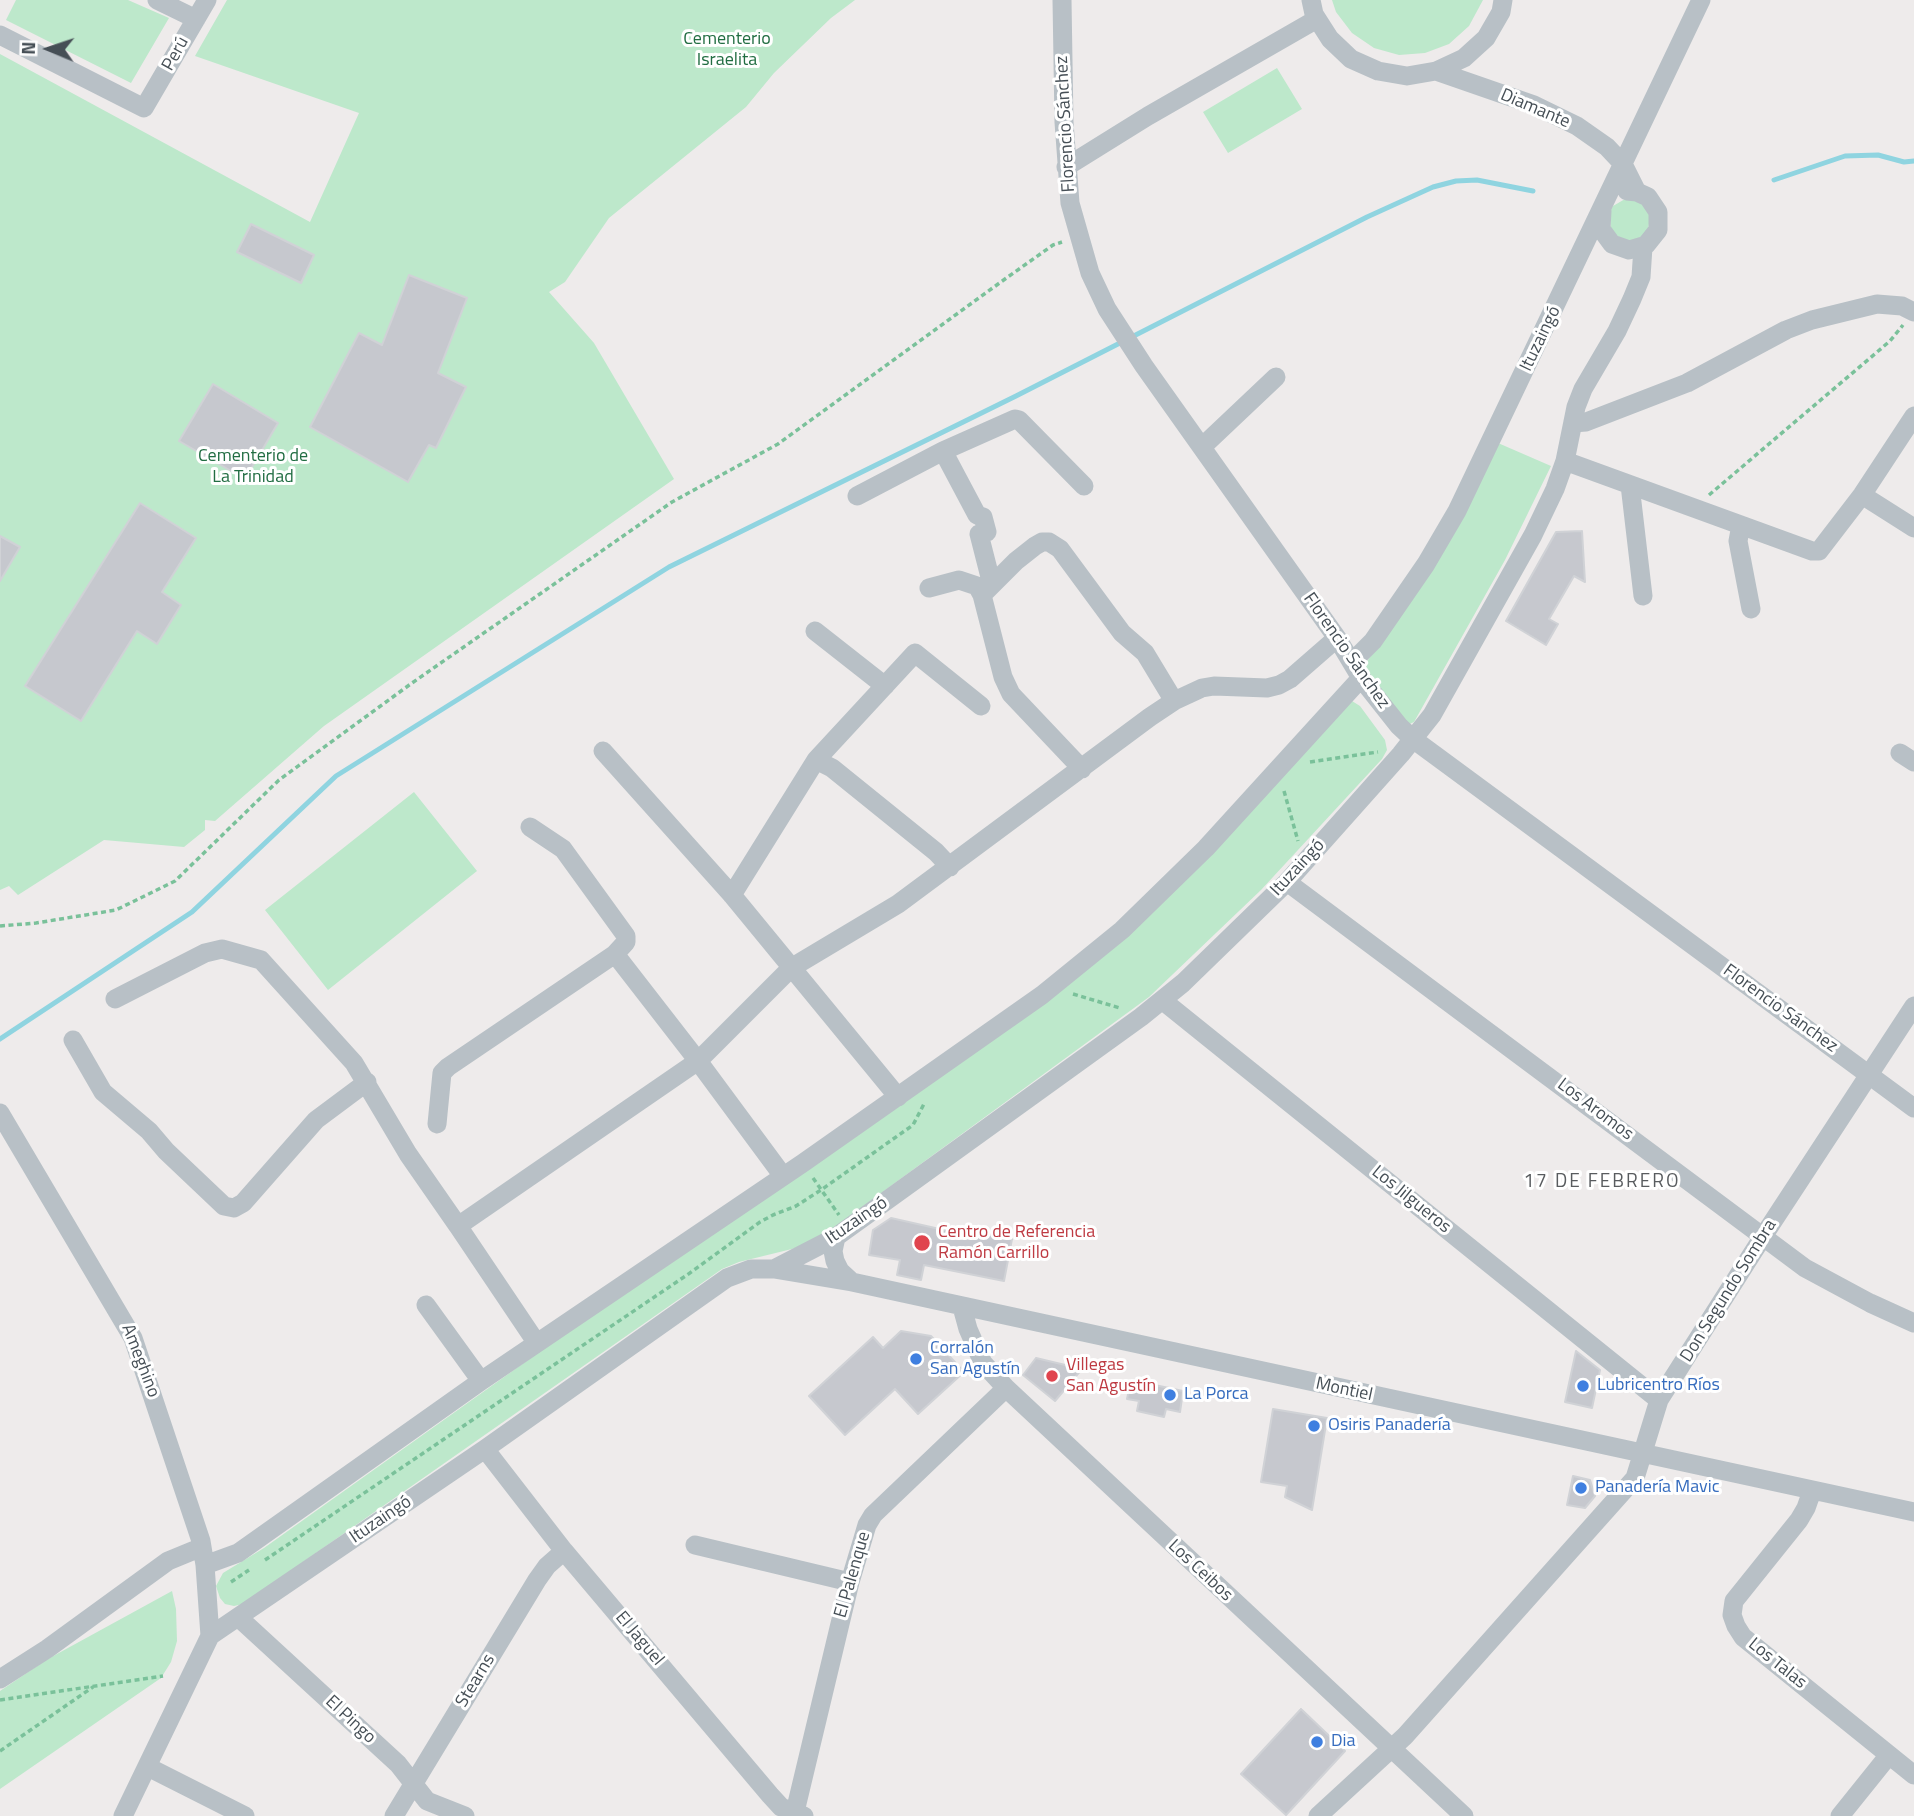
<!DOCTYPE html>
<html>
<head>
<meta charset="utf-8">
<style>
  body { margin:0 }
  #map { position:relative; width:1914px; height:1816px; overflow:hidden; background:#eeebeb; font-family:"Titillium Web",sans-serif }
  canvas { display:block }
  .north { position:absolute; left:14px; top:14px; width:70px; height:70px; -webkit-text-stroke:5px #fff; paint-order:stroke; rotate:272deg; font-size:19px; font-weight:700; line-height:28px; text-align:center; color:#464f56 }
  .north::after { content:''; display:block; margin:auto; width:24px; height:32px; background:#464f56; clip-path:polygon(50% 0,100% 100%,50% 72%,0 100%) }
</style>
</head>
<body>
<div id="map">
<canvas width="1914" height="1816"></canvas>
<div class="north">N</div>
</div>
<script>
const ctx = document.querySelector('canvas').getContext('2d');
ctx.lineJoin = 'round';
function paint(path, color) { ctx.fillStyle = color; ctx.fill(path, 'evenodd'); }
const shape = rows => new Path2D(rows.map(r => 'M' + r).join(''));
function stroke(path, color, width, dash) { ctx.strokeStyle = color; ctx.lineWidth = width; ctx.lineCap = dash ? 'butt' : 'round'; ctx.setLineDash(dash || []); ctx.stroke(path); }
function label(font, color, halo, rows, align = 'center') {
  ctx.font = font + ' "Titillium Web",sans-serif'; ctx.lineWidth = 6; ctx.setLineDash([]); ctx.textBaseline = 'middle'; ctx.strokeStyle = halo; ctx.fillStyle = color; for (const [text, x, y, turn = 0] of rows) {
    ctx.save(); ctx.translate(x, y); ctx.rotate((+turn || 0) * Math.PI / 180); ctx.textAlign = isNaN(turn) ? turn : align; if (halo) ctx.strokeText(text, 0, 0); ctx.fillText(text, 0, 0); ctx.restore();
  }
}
paint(shape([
  [16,0,128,0,169,18,131,83,6,20],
  [227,0,855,0,831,18,774,73,746,107,609,218,565,282,549,292,594,343,674,479,324,726,215,821,205,820,205,830,184,847,104,840,18,895,9,886,0,890,0,54,310,222,359,113,195,56],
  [1332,0,1483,0,1469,26,1449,44,1425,53,1399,55,1374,48,1352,33,1336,12],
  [1277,68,1302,109,1228,153,1203,112],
  [1625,199,1638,200,1651,214,1647,234,1629,243,1611,232,1610,211,1613,206],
  [1498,443,1551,466,1505,560,1414,722,1407,725,1364,671,1365,664,1418,589],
  [1352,701,1360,706,1385,740,1387,750,1382,759,1261,890,1149,997,832,1229,800,1247,739,1262,722,1269,243,1604,234,1606,225,1604,220,1598,216,1586,223,1573,264,1548,615,1298,995,1038],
  [414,792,477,871,328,990,265,910],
  [172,1591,176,1609,177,1641,171,1662,161,1678,0,1789,0,1691,46,1660]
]), '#bde8cb');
stroke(shape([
  [1774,180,1845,156,1878,155,1904,162,1914,161],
  [0,1039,192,912,336,776,669,567,1016,396,1367,217,1433,187,1456,181,1477,180,1533,191]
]), '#8fd4e0', 5);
const building = shape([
  [251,224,314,255,301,283,237,252,251,224],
  [409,275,467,298,438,373,466,387,436,448,429,445,408,482,310,427,359,333,382,345,409,275],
  [213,384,278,423,245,479,179,441,213,384],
  [140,503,196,538,162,592,181,605,157,644,137,631,81,721,25,686,140,503],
  [1582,531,1585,582,1574,576,1549,619,1558,624,1546,645,1506,621,1556,532,1582,531],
  [0,536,20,547,0,581,0,536],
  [891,1218,944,1230,949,1226,1012,1239,1004,1281,924,1265,921,1280,897,1275,900,1260,869,1255,873,1230,891,1218],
  [901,1331,931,1336,964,1372,918,1414,895,1389,845,1435,809,1396,873,1337,883,1348,901,1331],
  [1576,1351,1600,1370,1592,1408,1565,1402,1576,1351],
  [1036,1358,1082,1369,1055,1401,1023,1375,1036,1358],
  [1131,1380,1183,1391,1180,1412,1166,1409,1164,1417,1137,1411,1139,1401,1127,1399,1131,1380],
  [1273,1409,1327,1418,1312,1510,1285,1497,1287,1486,1261,1482,1273,1409],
  [1573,1476,1590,1480,1595,1496,1585,1508,1567,1505,1573,1476],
  [1301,1709,1345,1751,1286,1815,1241,1774,1301,1709]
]);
paint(building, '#c6c8ce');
stroke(building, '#d0d2d6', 2);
stroke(shape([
  [1709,495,1890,341,1903,325],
  [1310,762,1378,752],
  [1284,791,1298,841],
  [0,926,36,923,116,910,175,881,279,780,412,683,672,502,778,444,1005,279,1053,245,1062,242],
  [1073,994,1120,1008],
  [813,1178,839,1215],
  [265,1560,687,1275,760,1222,773,1215,796,1206,821,1190,913,1125,925,1102],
  [231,1582,249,1570],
  [0,1700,163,1676],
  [0,1751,93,1687]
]), '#7ac19a', 3.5, [5, 3.5]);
stroke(shape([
  [157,0,196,19],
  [1062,0,1064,122,1070,203,1090,273,1107,309,1144,366,1337,638,1361,678,1399,726,1413,739,1914,1108],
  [1311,0,1314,14,1330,39,1351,59,1378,71,1407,76,1436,71,1464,58,1486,38,1501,12,1503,0],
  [0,35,144,108,207,0],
  [1436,71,1534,105,1577,126,1607,147,1623,164,1637,192],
  [1066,167,1148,116,1317,19],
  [1602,211,1601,229,1612,244,1629,250,1646,245,1658,230,1658,212,1648,197,1637,192,1627,191],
  [1573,423,1586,422,1687,383,1786,330,1812,320,1877,304,1902,306,1914,312],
  [1202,447,1276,377],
  [943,451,977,515,983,517,987,532,979,534,992,585],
  [1565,461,1576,407,1583,389,1617,331,1632,299,1641,277,1643,247],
  [1630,485,1643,596],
  [1862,495,1914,528],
  [857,496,943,451,1015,419,1019,420,1084,486],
  [1741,525,1738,541,1751,609],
  [929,588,959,580,977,586,982,595],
  [815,631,885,686],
  [1352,662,1373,641,1426,564,1457,511,1701,0],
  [603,751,732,895,898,1097],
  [1900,753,1914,762],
  [816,760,832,768,936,852,950,867],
  [1082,769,1011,694,1003,677,982,595,1016,561,1035,546,1042,542,1049,542,1060,549,1122,633,1145,653,1174,701],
  [530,827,563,849,626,936,626,942,615,954],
  [1287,882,1805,1268,1870,1303,1914,1323],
  [732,895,816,760,915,653,981,706],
  [115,999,205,953,222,949,261,960,354,1063,408,1154,458,1226],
  [1162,1000,1659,1400],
  [73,1040,103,1092,149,1131,166,1151,224,1206,234,1208,243,1203,316,1120,367,1082],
  [0,1113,133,1338,201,1541,205,1565,210,1636],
  [437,1124,442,1073,448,1067,615,954,698,1061,783,1176],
  [836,1237,833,1251,835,1261,840,1271,852,1282],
  [774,1269,836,1237,1141,1017,1183,983,1287,882,1401,754,1432,715,1533,535,1555,489,1565,461,1812,551,1819,551,1862,495,1914,416],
  [426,1305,481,1381],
  [962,1307,968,1329,983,1363,1006,1388,1464,1816],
  [536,1342,458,1226,698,1061,791,968,898,904,1150,717,1174,701,1202,688,1214,686,1267,688,1279,685,1290,679,1337,638],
  [485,1449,564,1551,770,1795,781,1807,804,1816],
  [1812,1491,1806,1508,1799,1520,1734,1601,1732,1615,1736,1626,1743,1637,1914,1775],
  [695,1545,850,1582],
  [205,1565,238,1553,481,1381,803,1163,1042,995,1122,930,1206,848,1361,678],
  [238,1617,398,1764,427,1801,465,1816],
  [0,1679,47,1649,168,1561,202,1547],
  [148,1767,245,1816],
  [123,1816,210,1636,485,1449,727,1278,751,1269,774,1269,852,1282,1914,1512],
  [394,1816,537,1580,547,1566,564,1551],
  [794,1816,850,1582,867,1525,873,1515,1006,1388],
  [1318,1816,1405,1736,1635,1478,1659,1400,1764,1235,1914,1006],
  [1840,1816,1889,1755]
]), '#b8c0c6', 19);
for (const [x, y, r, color] of [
  [922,1243,9,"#e0444e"],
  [916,1359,7,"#3f7fe0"],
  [1052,1376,7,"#e0444e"],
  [1583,1386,7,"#3f7fe0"],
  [1170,1395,7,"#3f7fe0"],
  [1314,1426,7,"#3f7fe0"],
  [1581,1488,7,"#3f7fe0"],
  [1317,1742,7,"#3f7fe0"]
]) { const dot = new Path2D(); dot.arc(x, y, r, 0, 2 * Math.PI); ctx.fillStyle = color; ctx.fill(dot); stroke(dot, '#fff', 2.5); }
label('18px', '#216d42', '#fff', [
  ["Cementerio",727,40],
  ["Israelita",727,61],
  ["Cementerio de",253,457],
  ["La Trinidad",253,478]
]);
label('18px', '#464f56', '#fff', [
  ["Perú",176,54,-61],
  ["Diamante",1535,109,23],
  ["Florencio Sánchez",1066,124,-93],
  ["Ituzaingó",1541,339,-64],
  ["Florencio Sánchez",1346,651,55],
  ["Ituzaingó",1298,868,-47],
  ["Florencio Sánchez",1780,1009,36],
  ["Los Aromos",1595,1110,37],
  ["Los Jilgueros",1411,1200,39],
  ["Ituzaingó",857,1221,-34],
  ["Don Segundo Sombra",1729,1291,-58],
  ["Ameghino",140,1361,69],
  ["Montiel",1344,1390,12],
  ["Ituzaingó",381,1520,-34],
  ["Los Ceibos",1200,1571,43],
  ["El Palenque",853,1575,-74],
  ["El Jaguel",639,1639,50],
  ["Los Talas",1777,1664,39],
  ["Stearns",476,1681,-59],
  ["El Pingo",350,1720,43]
]);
label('18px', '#be3a42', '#fff', [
  ["Centro de Referencia",938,1233],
  ["Ramón Carrillo",938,1254],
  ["Villegas",1066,1366],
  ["San Agustín",1066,1387]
], 'left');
label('18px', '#366cbe', '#fff', [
  ["Corralón",930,1349],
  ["San Agustín",930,1370],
  ["Lubricentro Ríos",1597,1386],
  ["La Porca",1184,1395],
  ["Osiris Panadería",1328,1426],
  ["Panadería Mavic",1595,1488],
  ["Dia",1331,1742]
], 'left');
ctx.letterSpacing = '2px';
label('19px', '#595c5f', '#fff', [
  ["17 DE FEBRERO",1602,1182]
]);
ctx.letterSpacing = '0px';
</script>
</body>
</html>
